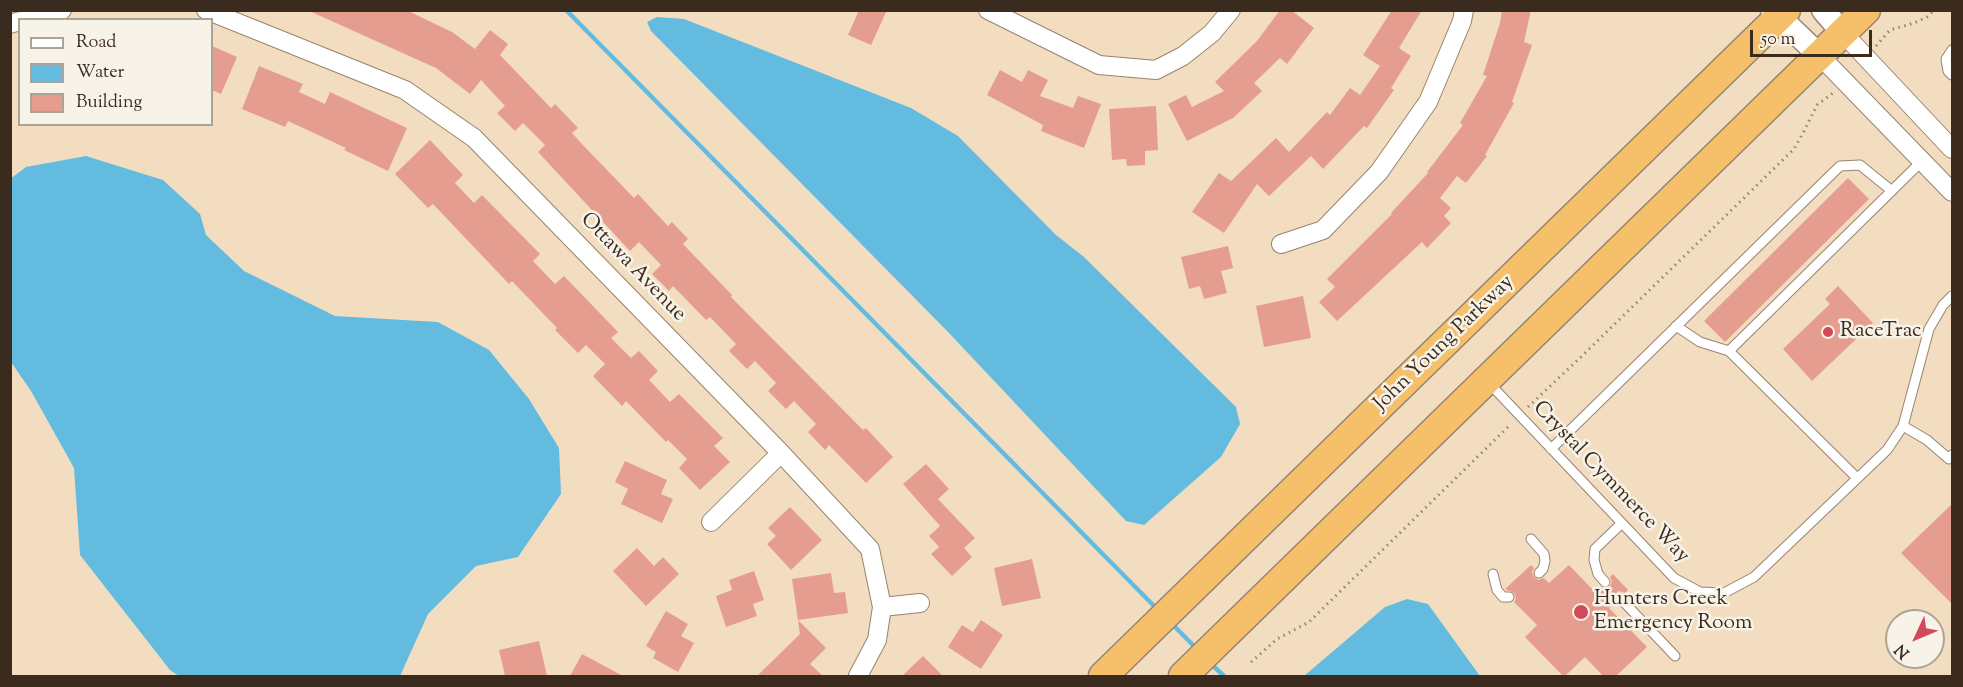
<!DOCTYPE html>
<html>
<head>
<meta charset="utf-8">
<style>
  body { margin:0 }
  #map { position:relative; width:1963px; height:687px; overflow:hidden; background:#f3ddc0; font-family:"Sorts Mill Goudy",serif }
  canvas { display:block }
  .frame { position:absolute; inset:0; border:12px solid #3b2a1e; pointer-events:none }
  .legend { position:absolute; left:18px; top:18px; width:195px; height:108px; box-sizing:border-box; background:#f7f3e8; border:2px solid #aca397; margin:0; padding:8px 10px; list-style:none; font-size:18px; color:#3b2a1e }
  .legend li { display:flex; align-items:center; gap:12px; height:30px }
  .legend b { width:30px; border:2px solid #aca397 }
  .north { position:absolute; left:1885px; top:609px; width:60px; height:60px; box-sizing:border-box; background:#f7f3e8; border:2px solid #aca397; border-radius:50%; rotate:226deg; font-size:16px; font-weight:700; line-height:24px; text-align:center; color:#3b2a1e }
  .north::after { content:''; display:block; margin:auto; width:21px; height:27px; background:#d1495b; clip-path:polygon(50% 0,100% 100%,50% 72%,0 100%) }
  .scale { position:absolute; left:1750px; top:30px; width:122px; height:27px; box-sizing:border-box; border:3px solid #3b2a1e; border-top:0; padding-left:8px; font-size:18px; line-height:21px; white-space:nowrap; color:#3b2a1e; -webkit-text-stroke:4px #f7f3e8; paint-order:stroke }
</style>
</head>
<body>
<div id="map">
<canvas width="1963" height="687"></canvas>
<div class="frame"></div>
<ul class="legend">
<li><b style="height:8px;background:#fff"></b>Road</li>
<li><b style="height:16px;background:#63bce0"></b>Water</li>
<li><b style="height:16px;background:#e59d90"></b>Building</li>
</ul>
<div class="north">N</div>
<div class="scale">50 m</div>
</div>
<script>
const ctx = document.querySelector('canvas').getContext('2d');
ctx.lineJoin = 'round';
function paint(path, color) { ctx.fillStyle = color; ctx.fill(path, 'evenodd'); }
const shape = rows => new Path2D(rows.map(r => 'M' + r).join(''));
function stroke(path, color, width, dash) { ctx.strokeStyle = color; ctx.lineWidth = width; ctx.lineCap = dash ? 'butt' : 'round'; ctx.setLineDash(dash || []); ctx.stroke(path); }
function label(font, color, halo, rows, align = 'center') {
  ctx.font = font + ' "Sorts Mill Goudy",serif'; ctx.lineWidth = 5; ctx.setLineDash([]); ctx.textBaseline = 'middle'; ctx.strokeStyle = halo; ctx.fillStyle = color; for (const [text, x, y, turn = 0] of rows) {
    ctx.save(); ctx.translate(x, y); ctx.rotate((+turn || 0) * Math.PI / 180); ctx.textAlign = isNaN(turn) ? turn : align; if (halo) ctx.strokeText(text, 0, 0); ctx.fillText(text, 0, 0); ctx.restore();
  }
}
paint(shape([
  [657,17,684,19,911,108,958,136,1056,235,1084,257,1236,407,1240,424,1221,457,1144,525,1126,521,950,334,651,31,647,22],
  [86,156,163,180,200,214,206,235,244,271,335,316,438,322,489,350,529,399,559,448,561,494,518,557,476,566,428,614,400,676,179,676,170,670,80,555,74,468,31,391,11,362,10,179,26,167],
  [1407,599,1428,604,1480,676,1304,676,1385,607]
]), '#63bce0');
stroke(shape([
  [566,10,1159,611],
  [1171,623,1197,649],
  [1211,664,1224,676]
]), '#63bce0', 4.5);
paint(shape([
  [307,10,406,10,452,32,475,49,490,30,508,44,500,55,551,108,555,104,578,128,572,133,581,143,634,198,638,194,668,226,672,222,688,239,683,244,732,295,731,297,863,430,866,428,893,457,866,483,829,445,825,450,808,432,816,424,794,401,786,409,768,391,776,383,755,361,747,369,729,351,736,344,710,317,706,320,673,286,669,291,652,274,661,265,639,242,630,251,538,152,545,145,523,123,515,131,497,113,505,106,481,80,470,94,436,68],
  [859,10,887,10,871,45,848,35],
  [1280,10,1291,10,1314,28,1287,64,1280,58,1254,83,1262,91,1233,118,1187,141,1168,104,1186,95,1192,107,1224,91,1215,82,1257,41],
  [1392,10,1422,10,1399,48,1411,56,1391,88,1394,90,1367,128,1364,126,1323,169,1311,156,1269,196,1257,184,1224,233,1192,212,1219,173,1231,181,1276,138,1289,152,1327,112,1330,115,1350,88,1360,95,1380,66,1363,55],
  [1502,10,1531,10,1524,42,1532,45,1512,102,1514,103,1485,155,1487,156,1466,183,1457,176,1440,198,1451,208,1444,216,1451,223,1427,248,1422,242,1337,321,1319,302,1335,287,1327,279,1392,214,1391,213,1428,173,1427,172,1463,125,1460,123,1487,76,1483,75,1500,23],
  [212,46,237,57,221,94,212,90],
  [259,66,303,84,299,92,325,104,330,92,407,128,388,171,344,150,346,148,288,121,285,127,242,109],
  [1000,70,1022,82,1028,70,1048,80,1040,96,1073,108,1078,96,1101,104,1084,148,1041,131,1043,125,987,95],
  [1156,106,1158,150,1145,151,1145,165,1127,166,1126,159,1112,160,1109,109],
  [430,140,463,175,455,183,474,203,482,195,540,254,533,261,555,284,564,276,618,332,611,338,631,358,639,351,658,371,649,380,670,402,679,394,723,438,714,446,730,462,700,490,679,468,687,459,668,440,666,442,626,401,622,406,593,376,605,364,586,345,578,353,555,330,557,328,512,281,509,284,433,204,428,208,395,174],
  [1848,178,1869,199,1725,342,1704,321],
  [1228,246,1233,268,1221,271,1227,293,1204,299,1200,286,1189,289,1181,257],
  [1838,286,1873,323,1812,381,1783,349,1830,304,1825,299],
  [1303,296,1311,338,1264,347,1256,306],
  [625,461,667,480,661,494,673,499,662,523,621,504,628,489,615,482],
  [926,464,949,489,938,499,975,538,964,548,972,557,952,576,931,554,939,547,929,536,940,526,903,484],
  [1953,503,1953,605,1901,553],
  [790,507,822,540,791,570,767,544,776,536,768,528],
  [637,548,654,566,663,557,679,574,646,606,613,571],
  [1032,559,1041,598,1002,606,994,568],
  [1531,565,1534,568,1532,572,1534,577,1538,580,1544,578,1549,583,1569,565,1595,592,1600,587,1606,589,1610,587,1612,581,1610,577,1613,574,1628,590,1625,593,1619,591,1615,594,1613,599,1615,602,1609,608,1647,647,1616,676,1603,676,1585,657,1565,676,1563,676,1525,637,1537,625,1514,602,1516,598,1514,593,1505,589],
  [754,571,764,600,753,604,757,616,726,627,716,596,732,590,729,580],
  [831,573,834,593,845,592,848,613,798,620,826,648,810,664,823,676,757,676,800,634,792,579],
  [666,611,688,624,681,636,694,643,678,672,653,658,656,652,646,646],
  [981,620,1003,635,981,669,948,647,962,625,973,632],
  [539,641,547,676,505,676,499,650],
  [582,654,623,676,570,676],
  [923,656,943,676,902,676]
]), '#e59d90');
const service = shape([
  [1952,50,1946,59,1948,71,1952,75],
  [1676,326,1700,342,1729,351,1857,478],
  [1729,351,1922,161],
  [1488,382,1674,578,1700,592,1724,593,1754,577,1887,450,1903,426,1929,329,1943,305,1952,296],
  [1903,426,1927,440,1949,459,1952,455],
  [1551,449,1840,166,1860,165,1892,191],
  [1531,539,1544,554,1545,561,1543,569,1539,573],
  [1493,574,1497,590,1503,597,1509,597],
  [1605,582,1598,574,1594,560,1595,549,1622,523],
  [1620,598,1675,656]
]);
const minor = shape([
  [206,10,405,90,474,138,781,453,870,549,882,607,877,640,858,676],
  [988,10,1099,65,1156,70,1183,56,1212,33,1231,10],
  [27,20,62,10],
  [10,24,20,21],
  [1843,33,1952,149],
  [1820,56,1952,192],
  [1281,244,1323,230,1379,172,1428,102,1462,21,1464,10],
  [711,522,781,453],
  [882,607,920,603]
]);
const tertiary = shape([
  [1772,10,1820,56],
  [1823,10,1843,33]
]);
const trunk = shape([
  [1103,676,1786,10],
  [1183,676,1866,10]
]);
stroke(service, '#97846f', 11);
stroke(minor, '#97846f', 20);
stroke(tertiary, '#97846f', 25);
stroke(trunk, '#97846f', 31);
stroke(shape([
  [1876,46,1890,30,1914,23,1927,17,1934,10],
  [1528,407,1583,355,1794,149,1803,133,1817,105,1833,93],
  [1251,662,1277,639,1309,622,1511,424]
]), '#97846f', 3, [1.5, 4.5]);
stroke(service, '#fff', 9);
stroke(minor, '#fff', 18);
stroke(tertiary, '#fff', 22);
stroke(trunk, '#f6c06b', 28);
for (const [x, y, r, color] of [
  [1828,332,6,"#d1495b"],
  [1581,612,8,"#d1495b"]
]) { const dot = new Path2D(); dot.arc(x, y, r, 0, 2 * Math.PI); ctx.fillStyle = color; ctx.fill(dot); stroke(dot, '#f7f3e8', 2); }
label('21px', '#3b2a1e', '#f7f3e8', [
  ["Ottawa Avenue",632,268,46],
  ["John Young Parkway",1445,344,-44],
  ["Crystal Cymmerce Way",1610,483,46]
]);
label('21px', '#3b2a1e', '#f7f3e8', [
  ["RaceTrac",1840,332],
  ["Hunters Creek",1594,600],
  ["Emergency Room",1594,624]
], 'left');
</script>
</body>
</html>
